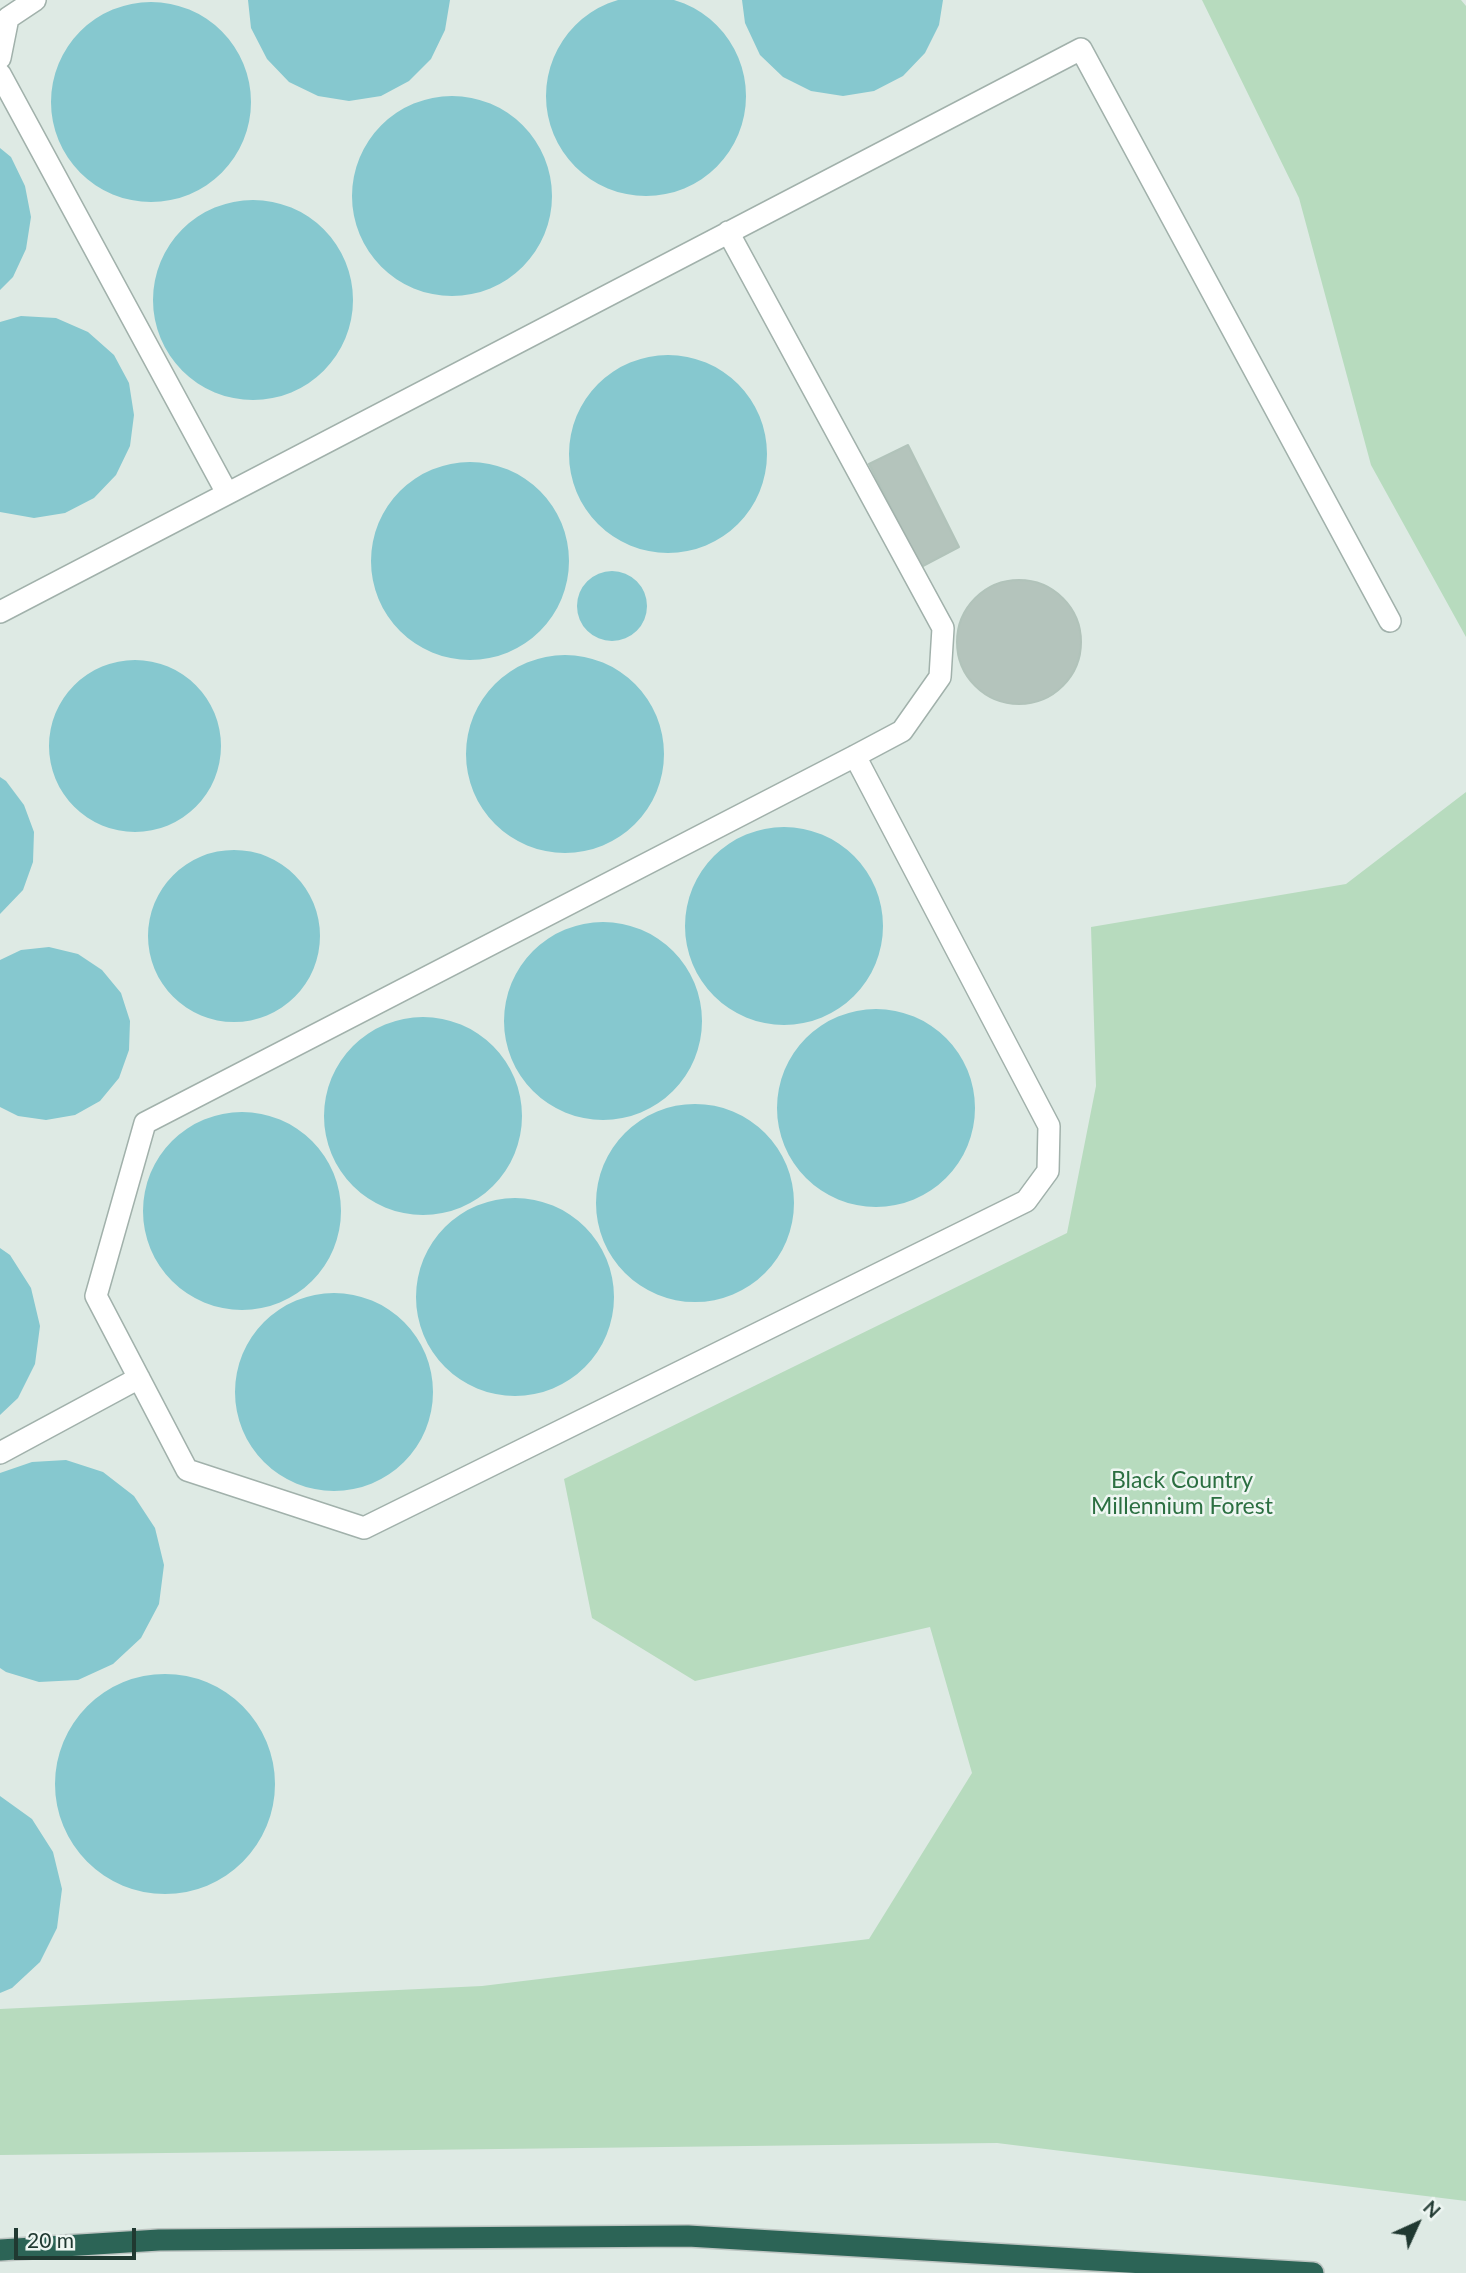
<!DOCTYPE html>
<html>
<head>
<meta charset="utf-8">
<style>
  body { margin:0 }
  #map { position:relative; width:1466px; height:2273px; overflow:hidden; background:#deeae4; font-family:Lato,sans-serif }
  canvas { display:block }
  .north { position:absolute; left:1382px; top:2189px; width:70px; height:70px; -webkit-text-stroke:5px #eef6f2; paint-order:stroke; rotate:45deg; font-size:19px; font-weight:700; line-height:28px; text-align:center; color:#203931 }
  .north::after { content:''; display:block; margin:auto; width:24px; height:32px; background:#203931; clip-path:polygon(50% 0,100% 100%,50% 72%,0 100%) }
  .scale { position:absolute; left:14px; top:2228px; width:122px; height:32px; box-sizing:border-box; border:4px solid #203931; border-top:0; padding-left:9px; font-size:21px; line-height:24px; white-space:nowrap; color:#203931; -webkit-text-stroke:5px #eef6f2; paint-order:stroke }
</style>
</head>
<body>
<div id="map">
<canvas width="1466" height="2273"></canvas>
<div class="north">N</div>
<div class="scale">20 m</div>
</div>
<script>
const ctx = document.querySelector('canvas').getContext('2d');
ctx.lineJoin = 'round';
function paint(path, color) { ctx.fillStyle = color; ctx.fill(path, 'evenodd'); }
const shape = rows => new Path2D(rows.map(r => 'M' + r).join(''));
function stroke(path, color, width, dash) { ctx.strokeStyle = color; ctx.lineWidth = width; ctx.lineCap = dash ? 'butt' : 'round'; ctx.setLineDash(dash || []); ctx.stroke(path); }
function label(font, color, halo, rows, align = 'center') {
  ctx.font = font + ' Lato,sans-serif'; ctx.lineWidth = 5; ctx.setLineDash([]); ctx.textBaseline = 'middle'; ctx.strokeStyle = halo; ctx.fillStyle = color; for (const [text, x, y, turn = 0] of rows) {
    ctx.save(); ctx.translate(x, y); ctx.rotate((+turn || 0) * Math.PI / 180); ctx.textAlign = isNaN(turn) ? turn : align; if (halo) ctx.strokeText(text, 0, 0); ctx.fillText(text, 0, 0); ctx.restore();
  }
}
paint(shape([
  [1202,0,1461,0,1466,6,1466,637,1371,465,1299,198],
  [1466,792,1466,2201,997,2143,0,2155,0,2009,482,1986,869,1939,972,1773,930,1627,695,1681,592,1618,564,1479,1067,1233,1096,1086,1091,927,1346,884]
]), '#b7dbbe');
paint(shape([
  '546 96a100 100 0 1 1 200 0a100 100 0 1 1-200 0Z',
  [248,0,450,0,445,30,431,59,409,81,381,96,349,101,318,96,289,82,267,59,251,28],
  [742,0,943,0,939,25,925,53,903,76,874,91,843,96,811,91,783,77,760,55,745,23],
  '51 102a100 100 0 1 1 200 0a100 100 0 1 1-200 0Z',
  '352 196a100 100 0 1 1 200 0a100 100 0 1 1-200 0Z',
  [0,148,11,157,25,186,31,217,26,249,13,277,0,290],
  '153 300a100 100 0 1 1 200 0a100 100 0 1 1-200 0Z',
  [21,316,56,318,88,332,114,355,129,383,134,415,130,446,116,475,94,498,65,513,34,518,0,512,0,322],
  '569 454a99 99 0 1 1 198 0a99 99 0 1 1-198 0Z',
  '371 561a99 99 0 1 1 198 0a99 99 0 1 1-198 0Z',
  '577 606a35 35 0 1 1 70 0a35 35 0 1 1-70 0Z',
  '466 754a99 99 0 1 1 198 0a99 99 0 1 1-198 0Z',
  '49 746a86 86 0 1 1 172 0a86 86 0 1 1-172 0Z',
  [0,777,6,781,24,805,34,832,33,862,23,890,0,914],
  '685 926a99 99 0 1 1 198 0a99 99 0 1 1-198 0Z',
  '148 936a86 86 0 1 1 172 0a86 86 0 1 1-172 0Z',
  '504 1021a99 99 0 1 1 198 0a99 99 0 1 1-198 0Z',
  [49,947,78,954,102,970,121,993,130,1021,129,1050,119,1078,100,1101,75,1115,46,1120,18,1116,0,1107,0,960,21,950],
  '777 1108a99 99 0 1 1 198 0a99 99 0 1 1-198 0Z',
  '324 1116a99 99 0 1 1 198 0a99 99 0 1 1-198 0Z',
  '596 1203a99 99 0 1 1 198 0a99 99 0 1 1-198 0Z',
  '143 1211a99 99 0 1 1 198 0a99 99 0 1 1-198 0Z',
  '416 1297a99 99 0 1 1 198 0a99 99 0 1 1-198 0Z',
  [0,1248,10,1255,31,1288,40,1326,35,1364,18,1398,0,1415],
  '235 1392a99 99 0 1 1 198 0a99 99 0 1 1-198 0Z',
  [66,1460,103,1472,134,1496,155,1528,164,1565,159,1604,141,1638,113,1664,78,1680,39,1682,6,1672,0,1668,0,1473,32,1462],
  '55 1784a110 110 0 1 1 220 0a110 110 0 1 1-220 0Z',
  [0,1796,32,1819,53,1852,62,1889,57,1928,40,1962,12,1988,0,1993]
]), '#86c8cf');
const building = shape([
  [908,445,959,547,921,567,869,464,908,445],
  '957 642a62 62 0 1 1 124 0a62 62 0 1 1-124 0Z'
]);
paint(building, '#b4c4bc');
stroke(building, '#b1c3ba', 2);
const service = shape([
  [0,58,8,18,35,0],
  [0,74,227,493],
  [728,232,943,628,940,677,902,731,855,756,145,1123,96,1296,187,1470,364,1528,1026,1201,1048,1171,1049,1126,855,756],
  [0,612,1081,49,1390,621],
  [0,1453,139,1378]
]);
const motorway = shape([
  [0,2250,159,2240,688,2236,1313,2273]
]);
stroke(service, '#a1b1ab', 24);
stroke(motorway, '#bcc4c1', 24);
stroke(service, '#fff', 21);
stroke(motorway, '#2c6456', 21);
label('23px', '#2b6f41', '#eef6f2', [
  ["Black Country",1182,1481],
  ["Millennium Forest",1182,1507]
]);
</script>
</body>
</html>
